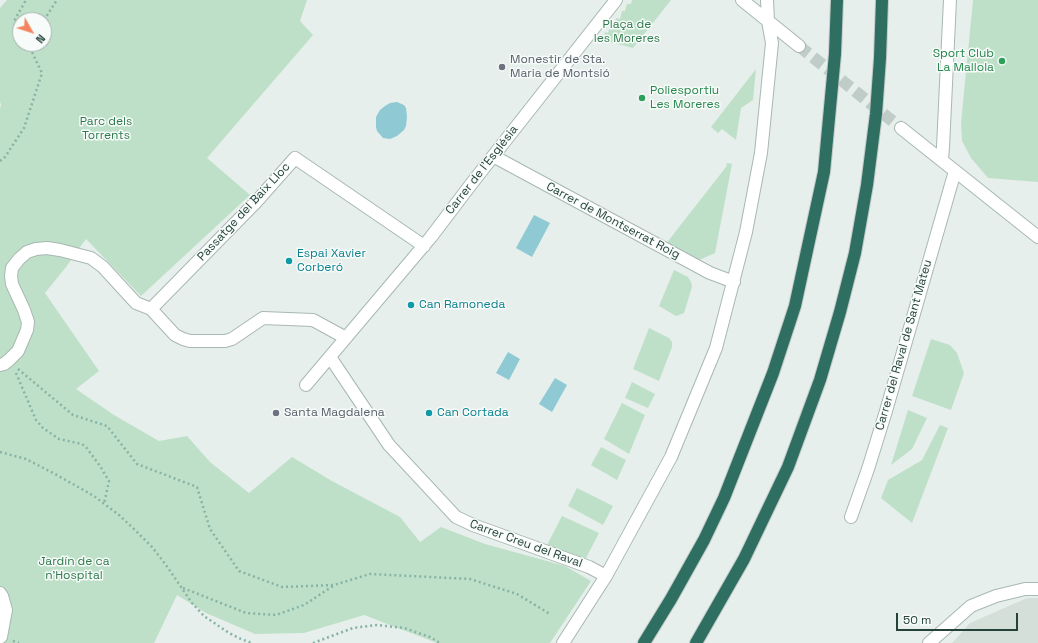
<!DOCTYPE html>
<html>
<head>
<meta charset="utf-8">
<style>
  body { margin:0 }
  #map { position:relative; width:1038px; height:643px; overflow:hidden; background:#e6efeb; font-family:"Space Grotesk",sans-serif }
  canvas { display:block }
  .north { position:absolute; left:12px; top:12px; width:40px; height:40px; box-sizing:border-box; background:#f7fbf9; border:1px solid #a3b1ad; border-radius:50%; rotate:129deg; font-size:11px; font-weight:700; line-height:16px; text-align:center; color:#24423a }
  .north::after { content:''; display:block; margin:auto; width:14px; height:18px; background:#f4845f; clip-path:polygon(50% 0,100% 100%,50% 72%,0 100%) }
  .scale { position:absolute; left:896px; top:613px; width:122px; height:18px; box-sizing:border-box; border:2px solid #24423a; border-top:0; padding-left:5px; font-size:12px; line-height:14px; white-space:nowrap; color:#24423a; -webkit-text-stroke:3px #f7fbf9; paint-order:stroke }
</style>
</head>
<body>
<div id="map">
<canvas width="1038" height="643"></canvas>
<div class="north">N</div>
<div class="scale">50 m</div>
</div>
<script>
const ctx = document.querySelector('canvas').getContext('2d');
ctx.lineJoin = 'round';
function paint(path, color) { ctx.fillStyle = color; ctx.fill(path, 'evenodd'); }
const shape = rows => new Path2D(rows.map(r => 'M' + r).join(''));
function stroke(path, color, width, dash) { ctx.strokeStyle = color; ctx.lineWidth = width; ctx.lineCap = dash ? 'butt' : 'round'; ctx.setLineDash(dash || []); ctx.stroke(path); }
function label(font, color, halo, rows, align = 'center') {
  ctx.font = font + ' "Space Grotesk",sans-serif'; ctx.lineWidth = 3; ctx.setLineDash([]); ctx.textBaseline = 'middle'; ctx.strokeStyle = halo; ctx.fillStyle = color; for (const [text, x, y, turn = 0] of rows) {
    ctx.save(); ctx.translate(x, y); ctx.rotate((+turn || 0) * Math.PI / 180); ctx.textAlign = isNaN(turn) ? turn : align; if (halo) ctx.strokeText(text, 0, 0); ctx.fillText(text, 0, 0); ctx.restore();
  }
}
paint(shape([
  [1027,598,1038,598,1038,643,952,643,970,623]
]), '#d4dfda');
paint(shape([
  [7,0,307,0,300,21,313,35,207,158,250,195,141,296,86,239,66,267,45,293,99,371,76,389,114,415,159,441,187,436,210,462,249,493,292,457,332,481,400,517,420,542,441,527,485,544,565,566,591,581,550,643,437,643,364,615,304,633,255,634,206,613,177,595,154,643,0,643,0,108,1,106,0,100,0,8],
  [20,20,44,20,44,44,20,44],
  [632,0,671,0,633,48,603,40,605,32,608,33,610,25,614,26,616,18,620,19,622,11,625,11,627,4,631,4],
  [973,0,1038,0,1038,182,988,178,971,158,962,141,961,123],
  [756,69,753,100,741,108,736,140,722,129,718,133,711,127],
  [727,163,732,164,715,253,697,261,665,245,726,167],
  [674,270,688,277,691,282,692,287,684,313,676,316,659,306],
  [649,328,669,338,672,342,672,347,659,381,633,369],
  [931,339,950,345,957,353,964,373,951,410,912,396],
  [632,382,655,394,648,408,625,398],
  [622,403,645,415,629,454,604,439],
  [908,410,927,418,912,449,891,465],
  [940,425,948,428,912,523,881,498,888,480,922,460],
  [601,447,626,460,617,480,591,465],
  [577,488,613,506,603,525,568,506],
  [562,516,599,533,584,562,546,547]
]), '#bfe0c8');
paint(shape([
  [397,102,404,105,406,108,407,117,406,126,404,130,397,136,390,139,383,138,377,131,376,127,376,117,380,110,385,106,390,103],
  [534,215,550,223,532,257,516,248],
  [508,352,520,359,509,380,496,373],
  [555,378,567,385,552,412,539,404]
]), '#8ec9d4');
stroke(shape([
  [799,46,901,128]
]), '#bfccc8', 12, [12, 6]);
const minor = shape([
  [742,0,799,46],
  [901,128,1038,237],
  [493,156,710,273,734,282],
  [942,160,943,147,950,0],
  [151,309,256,202,295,158,424,246],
  [330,357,389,445,456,517,473,525,589,567,606,576],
  [0,365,4,364,9,360,18,351,27,330,28,322,24,310,12,284,11,276,12,268,19,259,27,252,36,249,47,248,60,250,91,258,103,267,136,303,151,309,175,335,183,339,190,341,225,341,232,339,263,318,313,320,346,338],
  [306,385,431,237,472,183,616,0],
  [851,517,868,469,886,411,955,171],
  [0,593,2,596,6,610,1,637],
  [563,643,606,576,671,457,716,348,746,232,761,153,772,43,768,21,767,0],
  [929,643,971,606,996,596,1025,589,1038,589]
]);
const highway = shape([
  [644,643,671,599,704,540,724,498,773,373,795,306,824,172,835,54,837,0],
  [696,643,744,559,788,467,820,380,840,312,855,253,867,185,876,114,880,58,882,0]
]);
stroke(minor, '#a8b8b2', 14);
stroke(highway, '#c2cac8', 14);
stroke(shape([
  [44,20,57,0],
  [20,28,14,21,26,0],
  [0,161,5,157,24,128,42,73,31,50,31,44],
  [18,369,73,415,107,426,137,464,197,487,210,529,239,571,282,587,334,585,370,574,470,579,517,594,550,614],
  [16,373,36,420,43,428,59,439,82,444,86,447,100,466,109,481,104,504],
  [0,452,26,459,55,474,94,496,119,515,135,530,152,547,166,565,192,603,204,616,229,633,241,639,252,643],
  [183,588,246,613,276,615,304,605,333,586],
  [13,641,19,643],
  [313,643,353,628,377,625,404,628,430,637,440,643]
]), '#86b3a5', 2.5, [2, 3]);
stroke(minor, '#fff', 12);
stroke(highway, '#2f6f62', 12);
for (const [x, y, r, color] of [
  [1002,61,4,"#2e9e5b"],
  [502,67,4,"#6b7280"],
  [642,98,4,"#2e9e5b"],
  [289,261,4,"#0f9aa8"],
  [411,305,4,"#0f9aa8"],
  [276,413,4,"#6b7280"],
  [429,413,4,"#0f9aa8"]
]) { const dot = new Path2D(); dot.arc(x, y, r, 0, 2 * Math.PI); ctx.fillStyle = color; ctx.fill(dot); stroke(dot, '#f7fbf9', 1.5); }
label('12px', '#2d7a4b', '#f7fbf9', [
  ["Plaça de",627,25],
  ["les Moreres",627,39],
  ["Parc dels",106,122],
  ["Torrents",106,136],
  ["Jardín de ca",74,562],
  ["n'Hospital",74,576]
]);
label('12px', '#27864d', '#f7fbf9', [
  ["Sport Club",994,54],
  ["La Mallola",994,68],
  ["Poliesportiu",650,91,"left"],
  ["Les Moreres",650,105,"left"]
], 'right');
label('12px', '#5b616d', '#f7fbf9', [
  ["Monestir de Sta.",510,60],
  ["Maria de Montsió",510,74],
  ["Santa Magdalena",284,413]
], 'left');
label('12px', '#24423a', '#f7fbf9', [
  ["Carrer de l'Església",482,170,-52],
  ["Passatge del Baix Lloc",244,212,-47],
  ["Carrer de Montserrat Roig",613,221,28],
  ["Carrer del Raval de Sant Mateu",904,345,-74],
  ["Carrer Creu del Raval",526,544,20]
]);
label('12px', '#0d838f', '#f7fbf9', [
  ["Espai Xavier",297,254],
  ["Corberó",297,268],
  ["Can Ramoneda",419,305],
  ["Can Cortada",437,413]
], 'left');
</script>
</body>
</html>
